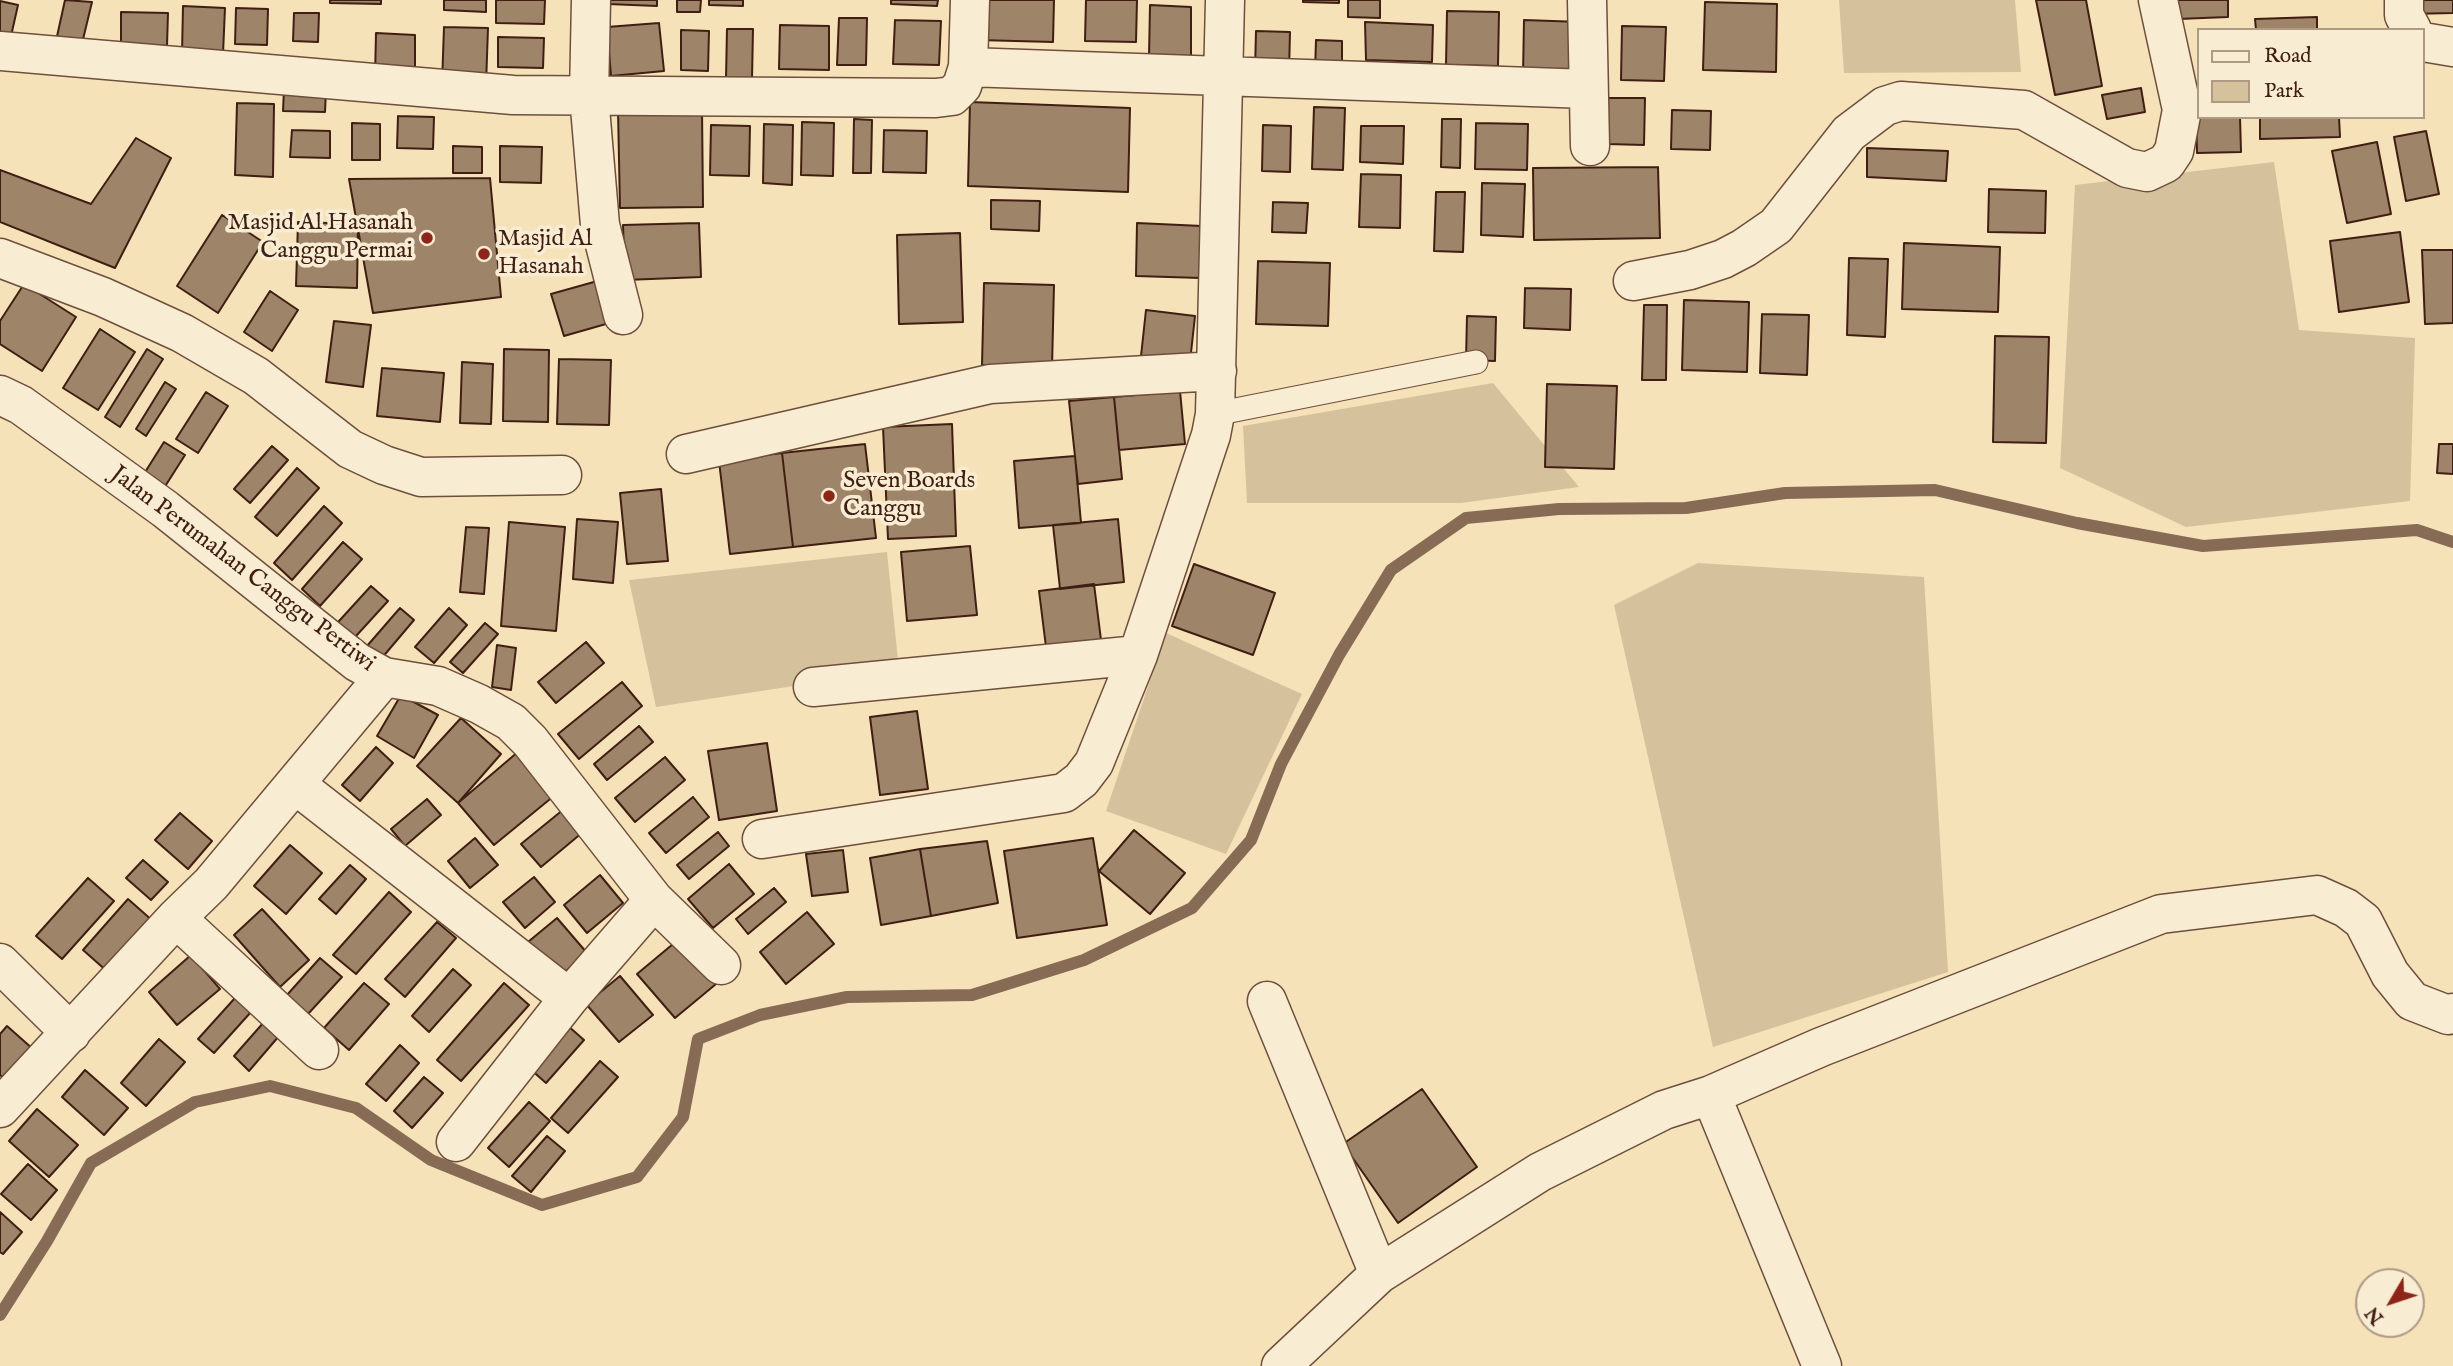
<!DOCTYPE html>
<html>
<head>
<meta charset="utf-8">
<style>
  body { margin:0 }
  #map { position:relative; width:2453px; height:1366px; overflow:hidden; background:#f5e2b9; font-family:"IM FELL English",serif }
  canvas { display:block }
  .legend { position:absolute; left:2197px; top:28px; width:228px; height:91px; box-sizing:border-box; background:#f8ecd2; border:2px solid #ae9a85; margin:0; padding:9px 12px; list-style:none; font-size:21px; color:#401e12 }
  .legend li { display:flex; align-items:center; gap:14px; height:35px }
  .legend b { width:35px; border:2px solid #ae9a85 }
  .north { position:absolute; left:2355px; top:1268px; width:70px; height:70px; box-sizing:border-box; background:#f8ecd2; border:2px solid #ae9a85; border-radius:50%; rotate:231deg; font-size:19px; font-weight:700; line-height:28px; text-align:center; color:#401e12 }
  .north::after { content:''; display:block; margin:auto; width:24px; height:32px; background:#8f2418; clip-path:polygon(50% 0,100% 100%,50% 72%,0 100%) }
</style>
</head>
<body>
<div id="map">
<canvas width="2453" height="1366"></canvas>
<ul class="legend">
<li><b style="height:9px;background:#f8ecd2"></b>Road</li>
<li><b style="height:19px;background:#d6c19d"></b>Park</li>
</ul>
<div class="north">N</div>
</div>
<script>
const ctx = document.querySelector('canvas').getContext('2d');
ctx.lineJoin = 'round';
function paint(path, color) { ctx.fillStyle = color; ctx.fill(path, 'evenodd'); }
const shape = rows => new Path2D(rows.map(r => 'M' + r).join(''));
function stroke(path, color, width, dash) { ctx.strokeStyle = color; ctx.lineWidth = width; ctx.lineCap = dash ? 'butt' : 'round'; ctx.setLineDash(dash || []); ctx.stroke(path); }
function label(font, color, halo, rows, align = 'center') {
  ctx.font = font + ' "IM FELL English",serif'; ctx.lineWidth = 7; ctx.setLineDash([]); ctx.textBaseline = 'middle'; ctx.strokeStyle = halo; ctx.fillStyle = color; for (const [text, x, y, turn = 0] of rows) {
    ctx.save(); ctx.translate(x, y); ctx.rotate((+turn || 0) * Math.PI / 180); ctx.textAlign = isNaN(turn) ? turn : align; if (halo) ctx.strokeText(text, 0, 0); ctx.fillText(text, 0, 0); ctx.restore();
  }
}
paint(shape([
  [1839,0,2015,0,2021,72,1844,73],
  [2274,162,2299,330,2415,338,2410,501,2186,527,2060,468,2075,185],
  [1493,383,1579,487,1461,503,1247,503,1243,426],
  [887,552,899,670,656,707,629,580],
  [1698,563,1924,577,1948,972,1713,1047,1614,605],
  [1166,633,1302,694,1226,854,1106,811]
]), '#d6c19d');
stroke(shape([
  [0,1315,47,1241,91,1163,195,1102,270,1086,356,1108,431,1160,542,1205,637,1177,683,1117,698,1039,760,1015,847,997,972,995,1084,960,1192,908,1251,840,1281,764,1339,655,1391,570,1466,518,1559,509,1686,508,1785,493,1935,490,2077,523,2203,546,2417,530,2453,542]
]), '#876b54', 12);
const building = shape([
  [65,0,92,2,79,56,54,50,65,0],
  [330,0,381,0,381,4,330,3,330,0],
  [444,0,486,0,486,12,444,10,444,0],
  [496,0,545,0,544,24,496,23,496,0],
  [608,0,657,0,657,6,608,4,608,0],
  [677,0,701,0,700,12,677,12,677,0],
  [709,0,743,0,743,6,709,5,709,0],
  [891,0,938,0,937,6,891,4,891,0],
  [979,0,1054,0,1053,42,978,40,979,0],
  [1086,0,1137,0,1136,42,1085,41,1086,0],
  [1303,0,1339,0,1339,3,1303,2,1303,0],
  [1348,0,1380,0,1380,18,1348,17,1348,0],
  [2036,0,2086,0,2102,86,2055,95,2036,0],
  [2177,0,2228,0,2228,17,2178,19,2177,0],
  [2408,0,2453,0,2453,13,2409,14,2408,0],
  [0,1,18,5,9,45,0,43,0,1],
  [1705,2,1777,4,1776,72,1703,70,1705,2],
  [1150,5,1191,7,1191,58,1149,57,1150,5],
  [183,6,225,8,223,54,182,53,183,6],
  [236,8,268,9,267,45,235,44,236,8],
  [1447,11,1499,12,1498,66,1446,65,1447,11],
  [121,12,168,13,167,46,121,45,121,12],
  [294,13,319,13,318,42,293,41,294,13],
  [2317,17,2317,30,2256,30,2255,19,2317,17],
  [839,18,867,18,866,65,837,65,839,18],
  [895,20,941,21,939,65,893,64,895,20],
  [1524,20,1581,22,1580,77,1523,75,1524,20],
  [1365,22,1433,25,1432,62,1366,60,1365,22],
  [659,23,664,71,611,76,607,27,659,23],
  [780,25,829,26,829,70,779,69,780,25],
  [1622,26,1666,27,1664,81,1621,80,1622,26],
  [444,27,488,28,486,85,442,84,444,27],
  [727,29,753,29,752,79,726,78,727,29],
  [681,30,709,31,708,71,681,70,681,30],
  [1256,31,1290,32,1289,72,1255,71,1256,31],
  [376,33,415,35,415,78,375,77,376,33],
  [498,37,544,38,543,68,498,67,498,37],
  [1316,40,1342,41,1342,73,1315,72,1316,40],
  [2141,88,2145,112,2107,119,2102,95,2141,88],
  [284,89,326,90,325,112,283,111,284,89],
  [1608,98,1645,98,1644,145,1607,144,1608,98],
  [970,102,1130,108,1128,192,968,186,970,102],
  [237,103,274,104,273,177,235,175,237,103],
  [1314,107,1345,108,1343,170,1312,169,1314,107],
  [702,109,703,207,620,208,618,110,702,109],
  [1672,110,1711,111,1710,150,1671,149,1672,110],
  [2196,110,2199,117,2240,117,2241,152,2197,153,2196,110],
  [398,116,434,117,433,149,397,148,398,116],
  [2260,117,2339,117,2340,137,2260,139,2260,117],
  [854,119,872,120,871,173,853,173,854,119],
  [1442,119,1461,119,1460,168,1441,167,1442,119],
  [802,122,834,123,833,176,801,175,802,122],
  [352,123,380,124,380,160,352,160,352,123],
  [1476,123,1528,124,1527,170,1475,169,1476,123],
  [764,124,793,125,792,185,763,183,764,124],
  [711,125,750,126,749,176,710,175,711,125],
  [1263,125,1291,126,1290,172,1262,171,1263,125],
  [1361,126,1404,126,1403,164,1360,162,1361,126],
  [292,130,330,131,330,158,290,157,292,130],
  [884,130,927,131,926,173,883,172,884,130],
  [2426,131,2439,194,2406,201,2394,137,2426,131],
  [136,138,171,158,115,268,0,222,0,170,91,204,136,138],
  [2377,142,2391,214,2347,223,2332,151,2377,142],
  [453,146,482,147,482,173,453,173,453,146],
  [500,146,542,147,541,183,500,182,500,146],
  [1867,148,1948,151,1946,181,1867,177,1867,148],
  [1658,167,1660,238,1534,240,1533,168,1658,167],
  [1361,174,1401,175,1400,228,1359,227,1361,174],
  [490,178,501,297,373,313,349,179,490,178],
  [1482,183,1525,184,1523,237,1481,235,1482,183],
  [1989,189,2046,191,2045,233,1988,232,1989,189],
  [1436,192,1465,192,1463,252,1434,251,1436,192],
  [991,200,1040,201,1039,231,991,229,991,200],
  [1273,202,1308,203,1306,233,1272,232,1273,202],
  [222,215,263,242,218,313,177,286,222,215],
  [298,222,358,224,357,288,296,286,298,222],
  [699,223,701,277,625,280,623,225,699,223],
  [1137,223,1202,226,1201,278,1136,276,1137,223],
  [2400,232,2409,302,2339,312,2330,241,2400,232],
  [960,233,963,322,899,324,897,235,960,233],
  [1904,243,2000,247,1998,312,1902,309,1904,243],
  [2422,250,2453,250,2453,323,2425,324,2422,250],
  [1849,258,1888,259,1885,337,1847,335,1849,258],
  [1258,261,1330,263,1328,326,1256,324,1258,261],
  [601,280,613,322,564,336,551,294,601,280],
  [984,283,1054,285,1052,368,982,365,984,283],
  [24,284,76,317,42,371,0,344,0,321,24,284],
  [1525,288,1571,289,1570,330,1524,328,1525,288],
  [270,291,298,310,272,351,244,332,270,291],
  [1684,300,1749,302,1747,372,1682,370,1684,300],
  [1644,305,1667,305,1666,380,1642,380,1644,305],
  [1146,310,1195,316,1190,362,1141,356,1146,310],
  [1762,314,1809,315,1807,375,1760,373,1762,314],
  [1467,316,1496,317,1495,361,1466,360,1467,316],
  [334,321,371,325,363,387,326,382,334,321],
  [100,329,135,352,98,410,63,388,100,329],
  [1995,336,2049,337,2046,443,1993,442,1995,336],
  [147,349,163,359,120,427,105,417,147,349],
  [504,349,549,350,548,422,503,421,504,349],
  [559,359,611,360,609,425,557,424,559,359],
  [462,362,493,364,491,424,460,423,462,362],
  [382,368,444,373,440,422,377,416,382,368],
  [165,382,176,389,146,436,136,429,165,382],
  [1547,384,1617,386,1614,469,1545,467,1547,384],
  [1180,391,1185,444,1119,450,1114,397,1180,391],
  [206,392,228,406,198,453,176,439,206,392],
  [1114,397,1122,479,1078,484,1069,401,1114,397],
  [952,424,956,536,888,539,883,427,952,424],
  [164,442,185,455,157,499,137,485,164,442],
  [865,444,876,538,793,547,782,453,865,444],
  [2439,444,2453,444,2453,474,2437,473,2439,444],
  [272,446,288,460,250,503,234,489,272,446],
  [782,453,793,547,730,554,719,461,782,453],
  [1075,456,1081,523,1019,528,1014,461,1075,456],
  [297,468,319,488,277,536,255,517,297,468],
  [661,489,668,561,627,564,620,493,661,489],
  [324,506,342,523,292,580,274,563,324,506],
  [577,519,618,522,613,583,573,579,577,519],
  [1118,519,1124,582,1060,589,1053,525,1118,519],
  [509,522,565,527,556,631,501,626,509,522],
  [466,527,489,528,484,594,460,592,466,527],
  [343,542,362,559,320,606,302,589,343,542],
  [970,546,977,615,907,621,901,552,970,546],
  [1194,564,1275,593,1253,655,1172,626,1194,564],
  [1094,584,1102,648,1047,655,1039,591,1094,584],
  [371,586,388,601,346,647,329,632,371,586],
  [400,608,414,620,381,659,367,646,400,608],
  [449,608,467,625,434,663,415,647,449,608],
  [485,623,498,634,463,673,450,662,485,623],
  [586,642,604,663,556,703,538,682,586,642],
  [497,645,516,648,511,690,492,687,497,645],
  [622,682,642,706,579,759,558,734,622,682],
  [401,695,438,715,414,758,377,736,401,695],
  [917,711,928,789,880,795,870,717,917,711],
  [461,718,501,754,458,803,417,766,461,718],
  [639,726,653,742,607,780,594,764,639,726],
  [767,743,777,811,719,820,708,751,767,743],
  [376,747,393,763,360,801,342,785,376,747],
  [519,751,555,795,494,845,458,803,519,751],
  [665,757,685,780,635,822,615,798,665,757],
  [693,797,709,817,666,853,649,833,693,797],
  [427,799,441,815,405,846,391,829,427,799],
  [564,809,583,832,541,867,521,844,564,809],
  [180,813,212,841,188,869,155,840,180,813],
  [1134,830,1185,873,1150,914,1099,871,1134,830],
  [718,832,729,846,689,879,677,865,718,832],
  [475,838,498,865,470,888,448,861,475,838],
  [1093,838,1107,925,1017,938,1004,851,1093,838],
  [987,841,998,903,931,916,920,849,987,841],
  [290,845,322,873,286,914,254,886,290,845],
  [920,849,931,916,881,925,870,858,920,849],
  [843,850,848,892,812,896,806,854,843,850],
  [143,860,168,882,151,900,126,878,143,860],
  [729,864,754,894,713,928,688,899,729,864],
  [350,865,366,879,336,914,319,899,350,865],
  [600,875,623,903,587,933,564,905,600,875],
  [534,877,555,902,525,928,503,902,534,877],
  [88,878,114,901,62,959,36,936,88,878],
  [774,888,786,902,748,934,736,919,774,888],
  [389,892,411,912,356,974,333,955,389,892],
  [128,899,154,922,109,973,83,950,128,899],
  [262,909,309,960,280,987,234,935,262,909],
  [807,912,834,944,786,984,760,952,807,912],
  [557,918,587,953,558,978,528,942,557,918],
  [437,922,456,938,405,997,385,979,437,922],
  [679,939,716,984,675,1018,637,974,679,939],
  [191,955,220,989,177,1025,149,992,191,955],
  [320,958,342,977,308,1014,287,995,320,958],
  [453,969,471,985,429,1032,412,1016,453,969],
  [620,976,653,1015,619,1042,586,1004,620,976],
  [364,983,389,1004,349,1050,324,1028,364,983],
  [504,983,529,1005,461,1081,437,1060,504,983],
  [235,998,251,1012,214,1053,198,1039,235,998],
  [264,1022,279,1036,249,1071,234,1056,264,1022],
  [567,1025,584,1040,546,1083,529,1068,567,1025],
  [7,1026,34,1050,7,1081,0,1075,0,1034,7,1026],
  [159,1039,185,1062,146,1106,121,1083,159,1039],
  [400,1045,419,1063,386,1101,366,1084,400,1045],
  [600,1061,618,1077,568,1133,551,1118,600,1061],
  [85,1070,128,1108,104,1135,62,1097,85,1070],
  [424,1077,443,1093,412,1128,394,1111,424,1077],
  [1422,1089,1477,1167,1398,1223,1343,1144,1422,1089],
  [529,1102,550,1121,509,1167,488,1148,529,1102],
  [37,1109,78,1145,49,1177,9,1141,37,1109],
  [547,1136,565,1151,531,1192,512,1176,547,1136],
  [28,1164,57,1190,31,1220,1,1194,28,1164],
  [0,1212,22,1232,3,1254,0,1252,0,1212]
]);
paint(building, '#9e8469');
stroke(building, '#401e12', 2);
const service = shape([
  [1215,414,1476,362]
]);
const minor = shape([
  [591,0,589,96,600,225,623,315],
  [1587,0,1590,146],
  [2404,0,2404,15,2412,30],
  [2423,42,2453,47],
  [0,51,513,95,936,98,952,96,962,86,968,67,970,0],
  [968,67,1588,89],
  [0,258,103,297,182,333,256,376,350,449,384,465,421,477,562,475],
  [1633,281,1690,270,1723,259,1744,248,1776,226,1849,133,1885,106,1901,101,2024,110,2127,168,2147,172,2166,163,2174,151,2182,110,2158,0],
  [0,395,21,405,165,509,357,662,384,677,438,686,479,704,511,722,530,741,654,900,721,965],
  [686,454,990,384,1217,371],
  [813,687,1138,655],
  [296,785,569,998],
  [762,839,1064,793,1081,780,1094,763,1138,655,1211,435,1215,414,1225,0],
  [176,918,319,1050],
  [0,963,71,1033],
  [1267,1001,1379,1274],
  [1711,1095,1822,1366],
  [0,1108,176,918,211,884,384,677],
  [456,1142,569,998,654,900],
  [1281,1366,1379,1274,1540,1172,1664,1110,1711,1095,1821,1047,2161,914,2317,895,2346,908,2363,921,2390,974,2412,1001,2448,1015,2453,1013]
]);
stroke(service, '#6d4f3c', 25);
stroke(minor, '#6d4f3c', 41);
stroke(service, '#f8ecd2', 23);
stroke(minor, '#f8ecd2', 38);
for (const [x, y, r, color] of [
  [427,238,7,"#8f2418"],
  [484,254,7,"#8f2418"],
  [829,496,7,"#8f2418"]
]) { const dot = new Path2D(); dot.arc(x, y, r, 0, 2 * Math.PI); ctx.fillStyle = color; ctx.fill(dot); stroke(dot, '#f8ecd2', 2.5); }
label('24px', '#401e12', '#f8ecd2', [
  ["Masjid Al Hasanah",413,224,"right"],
  ["Canggu Permai",413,252,"right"],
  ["Masjid Al",498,240],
  ["Hasanah",498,268],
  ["Seven Boards",843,482],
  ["Canggu",843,510]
], 'left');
label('24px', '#401e12', '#f8ecd2', [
  ["Jalan Perumahan Canggu Pertiwi",242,570,37]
]);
</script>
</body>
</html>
